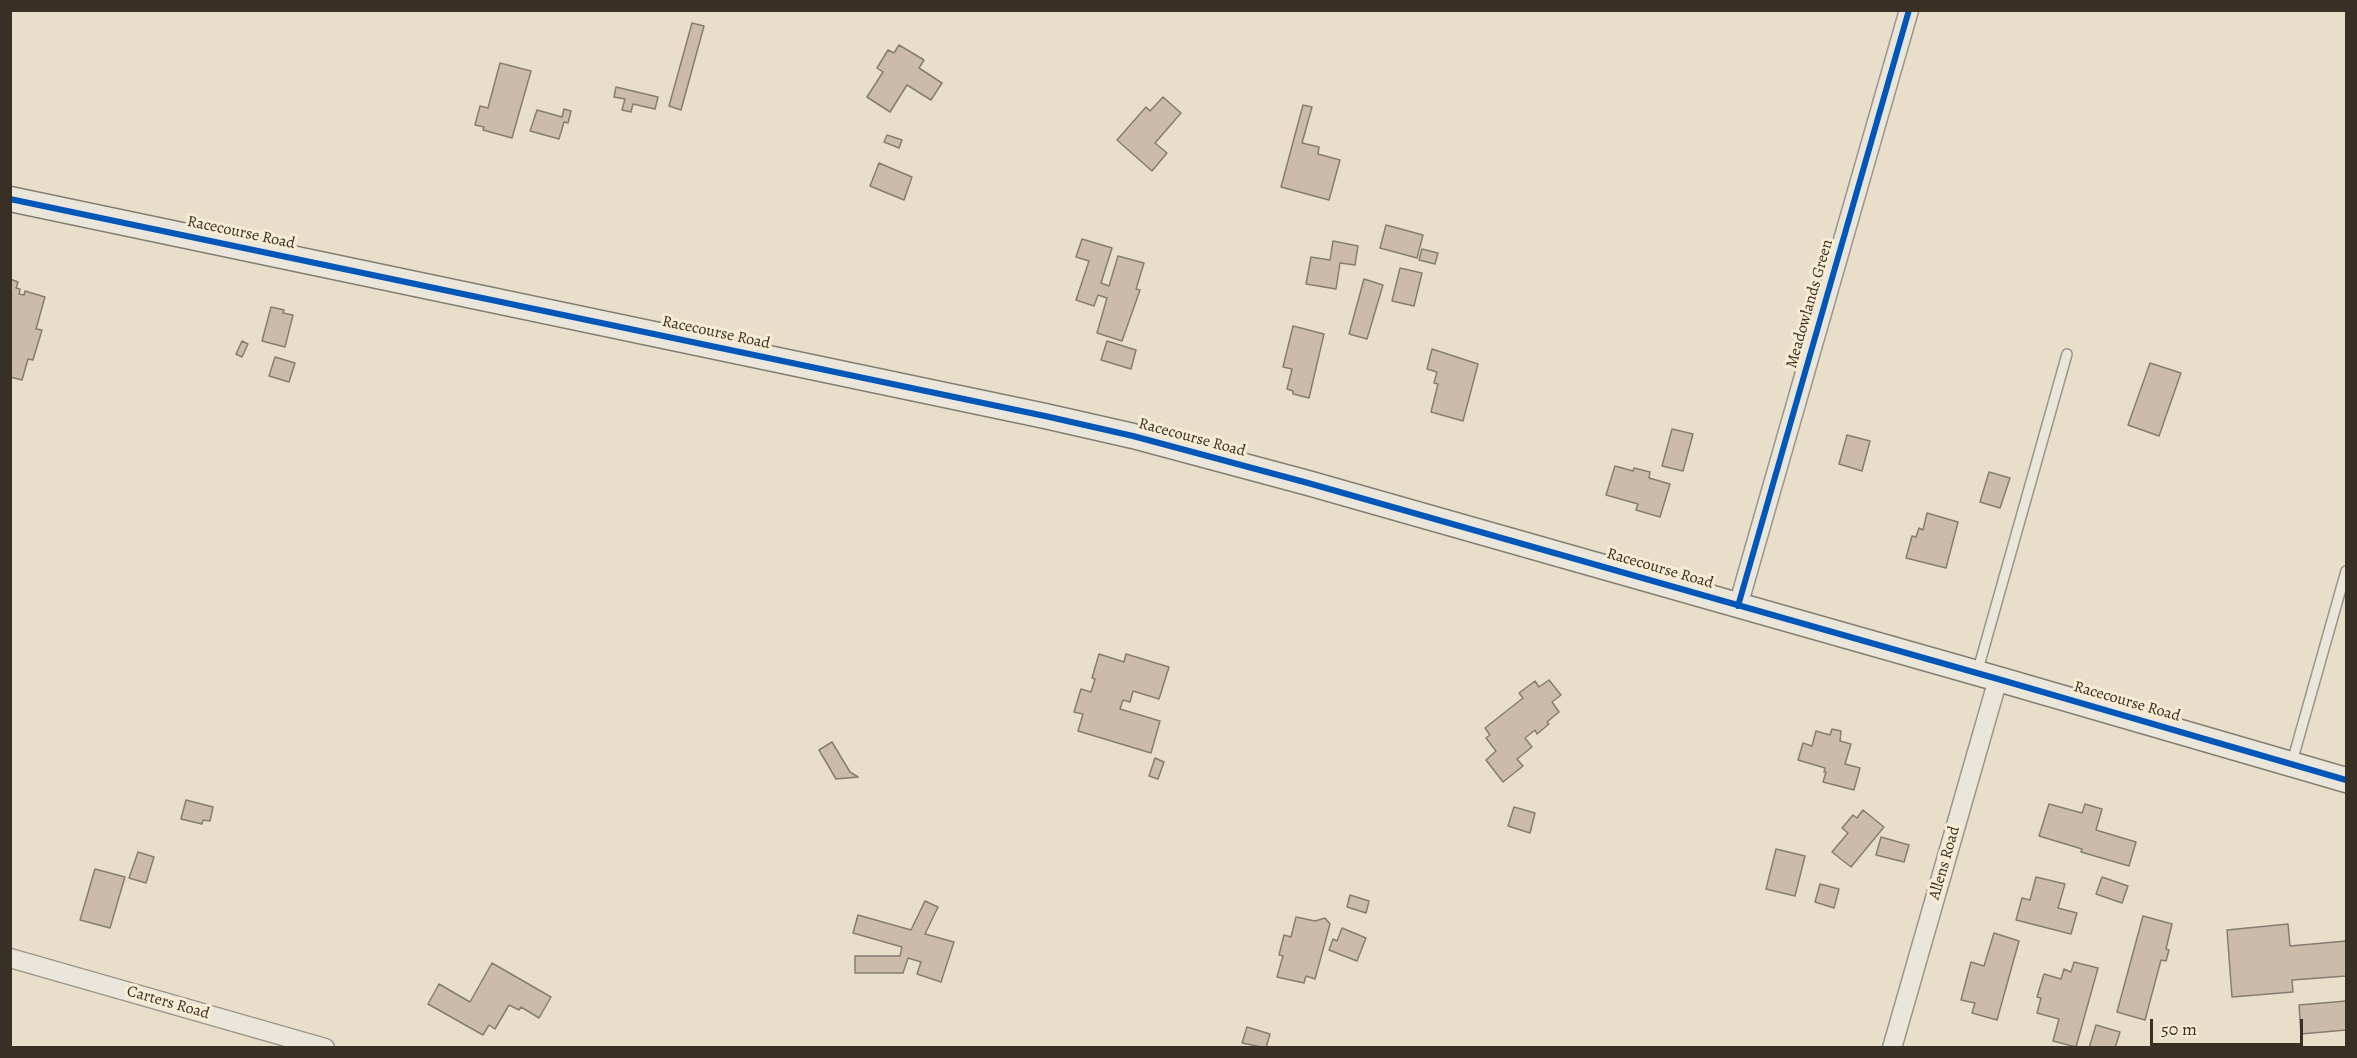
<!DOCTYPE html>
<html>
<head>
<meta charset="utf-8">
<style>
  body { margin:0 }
  #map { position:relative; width:2357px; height:1058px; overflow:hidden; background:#e8dec9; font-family:Alegreya,serif }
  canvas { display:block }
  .frame { position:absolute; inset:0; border:12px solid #382f25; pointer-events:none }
  .scale { position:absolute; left:2150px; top:1019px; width:153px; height:27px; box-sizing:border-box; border:3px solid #382f25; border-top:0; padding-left:8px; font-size:18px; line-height:21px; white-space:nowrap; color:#382f25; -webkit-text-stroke:4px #f8ecd3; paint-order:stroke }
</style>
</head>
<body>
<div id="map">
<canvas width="2357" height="1058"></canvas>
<div class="frame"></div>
<div class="scale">50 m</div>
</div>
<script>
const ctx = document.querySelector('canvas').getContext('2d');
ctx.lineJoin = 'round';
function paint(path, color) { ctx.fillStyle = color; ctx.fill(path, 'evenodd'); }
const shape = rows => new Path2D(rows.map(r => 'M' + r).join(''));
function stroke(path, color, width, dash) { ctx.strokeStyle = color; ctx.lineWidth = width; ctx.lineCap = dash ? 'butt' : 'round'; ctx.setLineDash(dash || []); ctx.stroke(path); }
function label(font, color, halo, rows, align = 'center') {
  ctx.font = font + ' Alegreya,serif'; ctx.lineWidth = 6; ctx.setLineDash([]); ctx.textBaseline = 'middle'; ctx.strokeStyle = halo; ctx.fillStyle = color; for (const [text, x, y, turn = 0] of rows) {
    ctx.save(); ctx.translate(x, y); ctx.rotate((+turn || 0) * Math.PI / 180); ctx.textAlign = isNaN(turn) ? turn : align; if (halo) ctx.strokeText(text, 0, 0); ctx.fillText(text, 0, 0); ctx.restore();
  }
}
const building = shape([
  [692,23,704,26,681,110,669,106,692,23],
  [899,45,924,60,919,68,942,83,931,100,907,85,890,112,867,97,883,72,877,68,888,50,894,53,899,45],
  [500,63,531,71,512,138,483,130,484,127,475,125,480,106,488,108,500,63],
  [616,87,658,97,655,109,633,104,631,112,622,110,625,99,614,97,616,87],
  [1163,97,1181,113,1155,143,1167,153,1152,171,1117,140,1146,107,1150,111,1163,97],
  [1303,105,1312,107,1302,143,1319,147,1318,154,1340,160,1329,200,1281,187,1303,105],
  [564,109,571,111,568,123,564,122,559,139,530,131,537,110,562,117,564,109],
  [887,135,902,140,899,148,884,142,887,135],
  [879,163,912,177,904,200,870,186,879,163],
  [1386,225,1423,235,1417,258,1380,248,1386,225],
  [1082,239,1112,248,1101,283,1109,286,1118,256,1144,263,1136,289,1140,290,1122,341,1097,333,1107,298,1098,295,1094,306,1076,300,1089,261,1076,257,1082,239],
  [1333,241,1358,246,1355,265,1340,263,1336,289,1306,284,1311,257,1330,260,1333,241],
  [1422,249,1438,253,1435,264,1419,260,1422,249],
  [1400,268,1422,273,1414,306,1392,301,1400,268],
  [10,279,18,282,16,288,20,289,19,294,24,295,25,291,45,297,36,329,42,330,33,360,28,359,22,380,10,377,10,279],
  [1364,279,1383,285,1367,339,1349,334,1364,279],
  [271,307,284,310,283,313,293,315,285,347,262,341,271,307],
  [1293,326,1324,334,1309,398,1293,394,1293,391,1287,389,1292,369,1283,367,1293,326],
  [242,341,248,344,242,357,236,354,242,341],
  [1107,341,1136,350,1131,369,1101,360,1107,341],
  [1432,349,1478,364,1463,421,1431,412,1438,384,1434,383,1437,372,1427,369,1432,349],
  [275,357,295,363,289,382,269,376,275,357],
  [2150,363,2181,373,2159,436,2128,425,2150,363],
  [1672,429,1693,434,1683,471,1662,466,1672,429],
  [1847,435,1870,441,1862,471,1839,464,1847,435],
  [1615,466,1633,471,1634,468,1650,472,1649,478,1670,484,1660,517,1636,510,1638,504,1606,495,1615,466],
  [1989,472,2010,478,2000,508,1980,502,1989,472],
  [1927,513,1958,522,1946,568,1906,558,1912,536,1916,537,1919,528,1923,530,1927,513],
  [1099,654,1124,662,1126,654,1169,667,1159,699,1133,691,1130,702,1123,700,1120,709,1160,721,1151,753,1078,731,1083,714,1074,712,1081,689,1091,692,1095,679,1092,678,1099,654],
  [1549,680,1561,695,1552,702,1559,712,1547,722,1549,724,1537,734,1535,730,1525,738,1532,747,1517,759,1523,766,1503,782,1486,760,1496,751,1486,738,1490,735,1485,728,1523,698,1519,693,1535,681,1539,687,1549,680],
  [1832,729,1841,731,1840,741,1851,744,1845,764,1860,768,1854,790,1823,782,1826,772,1824,772,1825,768,1798,760,1803,743,1812,746,1816,731,1830,735,1832,729],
  [832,742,850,772,858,777,836,779,819,750,832,742],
  [1155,758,1164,762,1158,779,1149,776,1155,758],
  [186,800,213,807,210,821,203,820,202,824,181,819,186,800],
  [2049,804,2082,813,2085,804,2102,809,2096,830,2136,842,2129,866,2081,852,2082,849,2039,836,2049,804],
  [1514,807,1535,813,1530,833,1508,826,1514,807],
  [1863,810,1884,827,1851,867,1832,852,1848,833,1842,828,1853,815,1857,818,1863,810],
  [1881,837,1909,845,1904,862,1876,855,1881,837],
  [1776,849,1805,856,1795,896,1766,889,1776,849],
  [138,852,154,857,146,883,129,878,138,852],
  [95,869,125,877,110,928,80,920,95,869],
  [2036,877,2065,884,2058,908,2077,913,2071,934,2016,920,2022,898,2030,900,2036,877],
  [2102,877,2128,886,2122,903,2096,894,2102,877],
  [1820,884,1839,889,1834,908,1815,902,1820,884],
  [1350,895,1369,901,1366,913,1347,907,1350,895],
  [925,901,938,907,925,934,954,942,941,982,917,974,921,962,908,958,903,973,855,973,855,956,900,956,902,947,853,933,858,915,911,930,925,901],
  [2143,916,2172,924,2166,949,2169,950,2166,961,2161,960,2145,1020,2117,1012,2143,916],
  [1296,917,1315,921,1325,918,1330,924,1315,979,1306,976,1304,983,1277,977,1283,956,1279,955,1284,935,1291,937,1296,917],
  [2288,924,2290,946,2346,941,2346,976,2292,980,2293,992,2232,997,2227,930,2288,924],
  [1342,928,1366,938,1357,961,1329,950,1333,939,1337,941,1342,928],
  [1994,933,2019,941,1997,1020,1972,1013,1975,1003,1961,1000,1971,962,1984,966,1994,933],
  [2074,962,2098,968,2076,1047,2053,1041,2059,1019,2037,1013,2041,998,2037,997,2044,974,2061,979,2064,969,2071,972,2074,962],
  [492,963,551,997,539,1018,521,1007,519,1010,509,1005,495,1029,489,1025,483,1035,428,1004,439,984,470,1002,492,963],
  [2346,1001,2346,1030,2301,1034,2299,1005,2346,1001],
  [2096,1025,2120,1032,2115,1048,2089,1048,2096,1025],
  [1247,1027,1270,1034,1266,1048,1242,1043,1247,1027]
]);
paint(building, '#ccbba9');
stroke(building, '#847e72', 1.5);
const lane = shape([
  [1977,673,2067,354],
  [2292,762,2346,571]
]);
const street = shape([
  [1738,606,1909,10],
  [10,958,325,1048],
  [1892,1048,1998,679]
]);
const secondary = shape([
  [10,199,1045,416,1133,436,1308,483,1998,679,2346,780]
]);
stroke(lane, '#9c9589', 12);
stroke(street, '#9c9589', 21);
stroke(secondary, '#847e72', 27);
stroke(lane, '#ebe6dc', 9);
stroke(street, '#ebe6dc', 18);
stroke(secondary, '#ebe6dc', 24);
stroke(shape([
  [10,199,1045,416,1133,436,1308,483,1998,679,2346,780],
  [1738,606,1909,10]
]), '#0057b8', 6);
label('16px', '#382f25', '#f8ecd3', [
  ["Racecourse Road",241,233,12],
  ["Meadowlands Green",1810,304,-74],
  ["Racecourse Road",716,333,12],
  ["Racecourse Road",1192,438,15],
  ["Racecourse Road",1660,569,16],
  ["Racecourse Road",2127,702,16],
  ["Allens Road",1945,863,-74],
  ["Carters Road",168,1003,16]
]);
</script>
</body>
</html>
